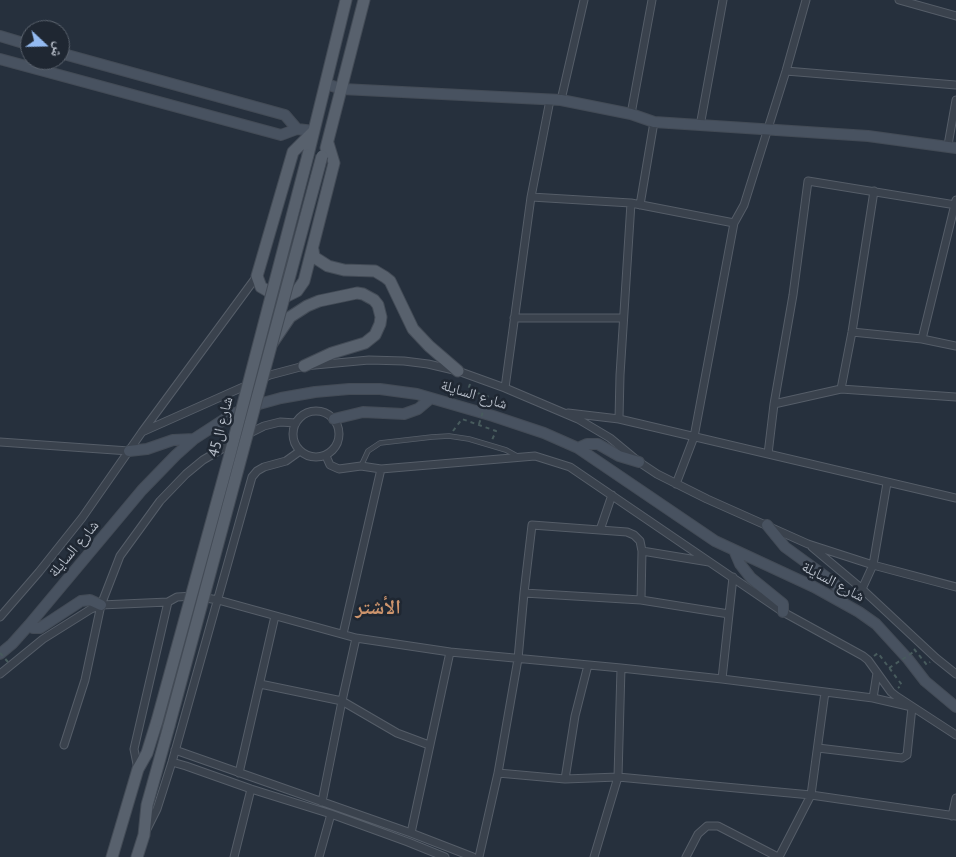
<!DOCTYPE html>
<html>
<head>
<meta charset="utf-8">
<style>
  body { margin:0 }
  #map { position:relative; width:956px; height:857px; overflow:hidden; background:#26303d; font-family:"PT Sans","Noto Naskh Arabic",sans-serif }
  canvas { display:block }
  .north { position:absolute; left:20px; top:20px; width:50px; height:50px; box-sizing:border-box; background:#1f2732; border:1px solid #5b636e; border-radius:50%; rotate:111deg; font-size:14px; font-weight:700; line-height:20px; text-align:center; color:#b6bdc8 }
  .north::after { content:''; display:block; margin:auto; width:18px; height:22px; background:#93baf0; clip-path:polygon(50% 0,100% 100%,50% 72%,0 100%) }
</style>
</head>
<body>
<div id="map">
<canvas width="956" height="857"></canvas>
<div class="north">ش</div>
</div>
<script>
const ctx = document.querySelector('canvas').getContext('2d');
ctx.lineJoin = 'round';
const shape = rows => new Path2D(rows.map(r => 'M' + r).join(''));
function stroke(path, color, width, dash) { ctx.strokeStyle = color; ctx.lineWidth = width; ctx.lineCap = dash ? 'butt' : 'round'; ctx.setLineDash(dash || []); ctx.stroke(path); }
function label(font, color, halo, rows, align = 'center') {
  ctx.font = font + ' "PT Sans","Noto Naskh Arabic",sans-serif'; ctx.lineWidth = 5; ctx.setLineDash([]); ctx.textBaseline = 'middle'; ctx.strokeStyle = halo; ctx.fillStyle = color; for (const [text, x, y, turn = 0] of rows) {
    ctx.save(); ctx.translate(x, y); ctx.rotate((+turn || 0) * Math.PI / 180); ctx.textAlign = isNaN(turn) ? turn : align; if (halo) ctx.strokeText(text, 0, 0); ctx.fillText(text, 0, 0); ctx.restore();
  }
}
const lane = shape([
  [361,466,368,451,380,443,432,437,449,436,469,439,506,450,517,456]
]);
const street = shape([
  [899,0,956,16],
  [786,71,956,85],
  [561,100,584,0],
  [631,114,652,0],
  [700,126,723,0],
  [948,145,956,100],
  [531,197,631,203,734,223],
  [640,205,654,122],
  [514,318,623,318],
  [852,332,922,339,956,346],
  [922,339,956,200],
  [505,388,531,197,550,100],
  [841,389,852,332,874,191],
  [774,404,841,389,956,397],
  '293 434a23 23 0 1 1 46 0a23 23 0 1 1-46 0Z',
  [568,413,619,419,956,498],
  [619,419,620,375,631,203],
  [142,432,270,375,304,366,369,360,404,361,428,364,458,371,505,388,578,419,610,438,639,462,657,474,707,499,808,544,873,565,956,587],
  [246,435,264,426,280,422,296,423],
  [0,442,129,451],
  [768,454,774,404,793,295,808,181,956,205],
  [326,456,330,465,339,469,361,466,381,469,535,456,570,467,783,612,863,656,868,660,891,692,896,696,956,735],
  [676,484,694,437,734,223,744,205,786,71,806,0],
  [600,530,612,495],
  [812,547,862,589,936,658,956,674],
  [642,551,709,562],
  [862,589,873,565,887,483],
  [524,593,641,600,729,614],
  [0,617,39,572,82,518,142,432,257,276],
  [343,634,381,469],
  [0,674,43,639,91,609,101,605,168,602,177,597,194,596,218,600,356,638,450,652,621,668,722,679,873,698,912,707,907,755,902,758,818,748],
  [722,679,733,577],
  [260,684,342,701,397,733,429,745],
  [873,698,877,673],
  [64,745,85,680,101,605,120,556,160,501,186,474,203,460,232,443],
  [175,750,411,833,473,857],
  [172,762,186,766,251,789,331,814,408,842,445,857],
  [138,769,134,749,168,602],
  [239,773,275,616],
  [498,773,565,779,618,777,811,795,956,816],
  [565,779,575,716,588,665],
  [322,802,342,701,356,638],
  [952,816,956,798],
  [147,829,157,809,172,762,252,477,257,471,264,467,286,461,300,451],
  [411,833,450,652],
  [234,857,251,789],
  [319,857,331,814],
  [479,857,498,773,518,659,524,593,532,525,627,532,634,535,640,541,642,551,641,600],
  [594,857,618,777,621,668],
  [686,857,698,834,707,826,718,826,778,857],
  [779,857,811,795,825,692]
]);
const secondary = shape([
  [0,36,30,45],
  [60,53,285,115,297,129],
  [0,59,281,135,297,129,314,131],
  [326,84,342,89,561,100,631,114,654,122,868,136,956,148],
  [334,419,363,412,404,414,418,409,431,398],
  [578,448,587,444,598,444,619,456,639,462],
  [129,451,147,449,173,440,194,439],
  [767,525,785,547,833,582,838,588,843,602],
  [734,550,740,564,751,578,783,604,783,612],
  [29,625,33,628,40,628,81,601,90,600,101,605],
  [0,654,12,644,29,625,142,490,176,455,194,439,231,415,252,406,281,398,315,392,349,389,380,389,417,394,493,416,544,433,578,448,715,541,814,587,859,612,876,624,908,659,925,681,956,707]
]);
const primary = shape([
  [314,131,293,152,257,276,261,287,273,294,287,296,297,291,304,281,334,163,328,143],
  [326,148,364,0],
  [308,155,346,0],
  [313,250,314,257,328,266,344,270,375,271,385,277,390,281,413,329,429,346,458,371],
  [273,342,290,317,307,306,319,301,357,293,363,294,374,300,378,305,381,317,380,324,375,335,365,343,332,353,304,366],
  [112,857,138,769,147,753,157,721],
  [137,857,144,835,147,805,169,726]
]);
stroke(lane, '#555d68', 5.5);
stroke(street, '#555d68', 9);
stroke(secondary, '#434b56', 12);
stroke(primary, '#434b56', 13);
stroke(shape([
  [470,384,468,390,502,401,503,396],
  [453,431,462,419,496,431,492,440],
  [914,649,927,665,930,662],
  [874,656,878,653,902,685,898,688]
]), '#485b5d', 2, [4, 4]);
stroke(lane, '#3a424d', 4);
stroke(street, '#3a424d', 7);
stroke(secondary, '#485260', 10);
stroke(primary, '#58616d', 11);
const primaryBridge = shape([
  [157,721,229,458,308,155],
  [169,726,322,156]
]);
stroke(primaryBridge, '#434b56', 13, []);
stroke(shape([
  [479,424,488,396],
  [0,653,8,662],
  [889,668,915,651]
]), '#485b5d', 2, [4, 4]);
stroke(primaryBridge, '#58616d', 11);
label('15px', '#b6bdc8', '#1f2732', [
  ["شارع السايلة",474,395,17],
  ["شارع ال45",221,427,-76],
  ["شارع السايلة",74,549,-50],
  ["شارع السايلة",833,582,28]
]);
label('bold 20px', '#cd946c', '#1f2732', [
  ["الأشتر",378,608]
]);
</script>
</body>
</html>
